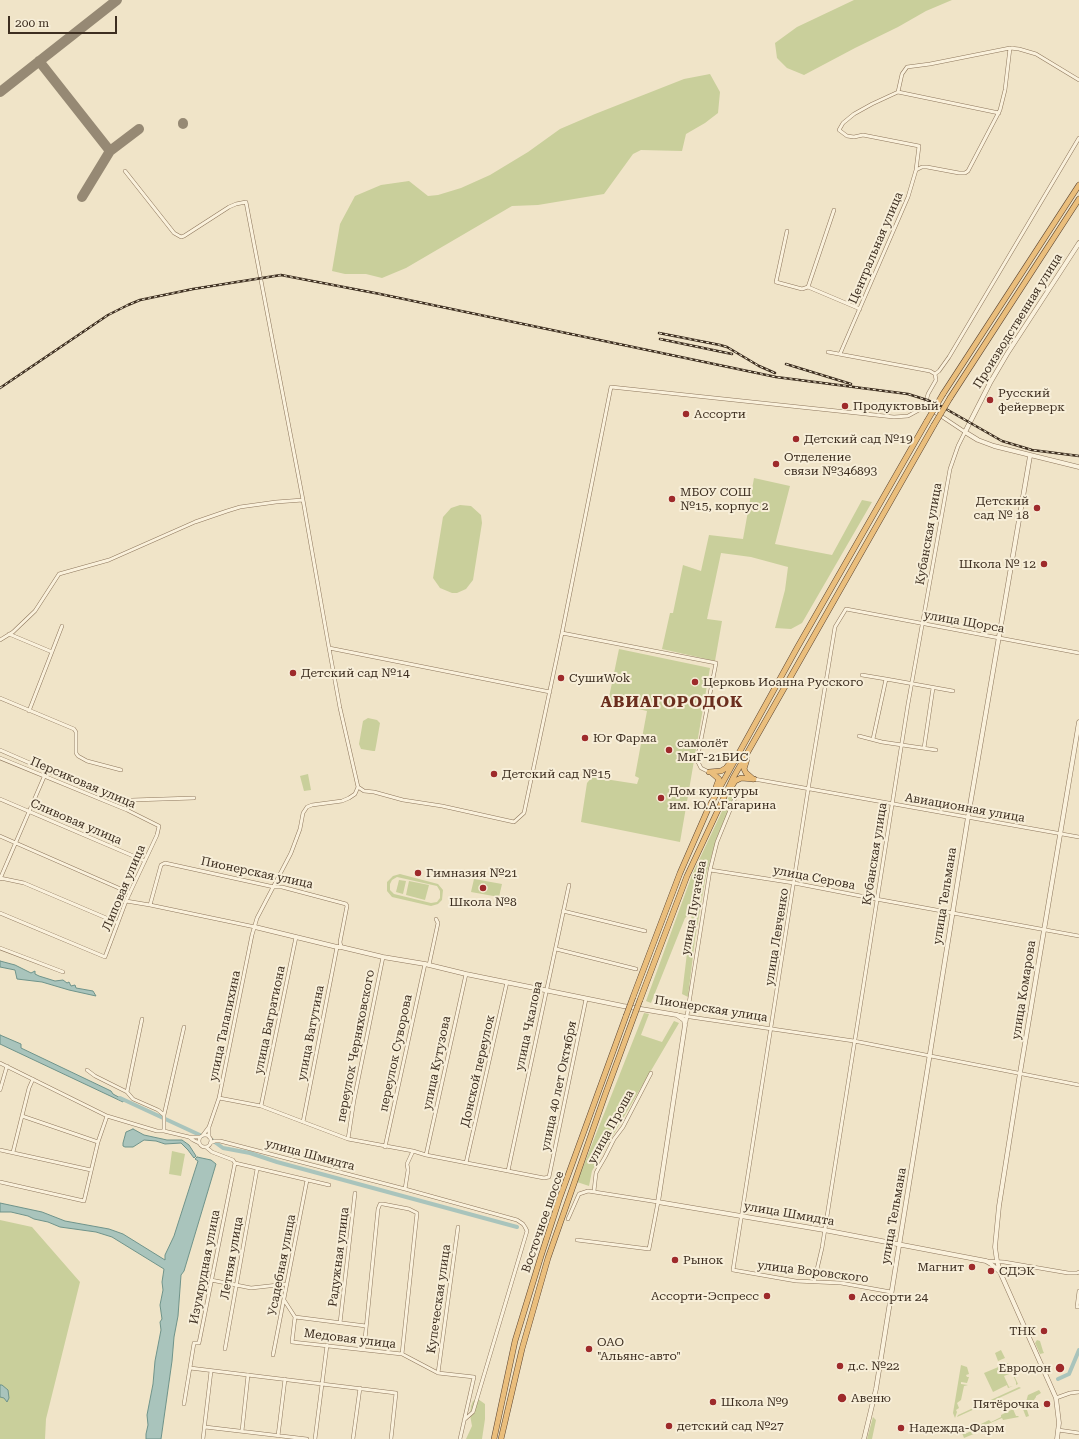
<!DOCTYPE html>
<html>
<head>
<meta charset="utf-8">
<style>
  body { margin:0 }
  #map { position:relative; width:1079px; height:1439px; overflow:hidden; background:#f0e4c8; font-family:"Roboto Serif",serif }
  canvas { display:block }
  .scale { position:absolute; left:8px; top:16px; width:109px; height:18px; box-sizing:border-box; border:2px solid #3d2e20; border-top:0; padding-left:5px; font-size:12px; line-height:14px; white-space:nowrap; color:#3d2e20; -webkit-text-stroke:3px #f7eed8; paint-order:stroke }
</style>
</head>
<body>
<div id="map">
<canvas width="1079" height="1439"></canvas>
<div class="scale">200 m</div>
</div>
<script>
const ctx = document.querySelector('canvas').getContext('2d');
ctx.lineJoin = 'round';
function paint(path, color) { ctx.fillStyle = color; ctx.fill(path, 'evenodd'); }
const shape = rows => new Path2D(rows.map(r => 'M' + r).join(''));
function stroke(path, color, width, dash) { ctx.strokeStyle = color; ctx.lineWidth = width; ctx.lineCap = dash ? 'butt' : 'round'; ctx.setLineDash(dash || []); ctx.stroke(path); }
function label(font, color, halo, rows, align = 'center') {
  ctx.font = font + ' "Roboto Serif",serif'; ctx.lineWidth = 4; ctx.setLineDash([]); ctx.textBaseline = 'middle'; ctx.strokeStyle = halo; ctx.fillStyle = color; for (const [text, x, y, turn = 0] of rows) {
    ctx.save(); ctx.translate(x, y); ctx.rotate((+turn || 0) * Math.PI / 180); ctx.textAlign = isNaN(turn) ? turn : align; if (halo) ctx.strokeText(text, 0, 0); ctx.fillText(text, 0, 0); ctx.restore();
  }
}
paint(shape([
  [854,0,952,0,926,11,898,27,855,48,804,75,787,68,777,58,775,43,797,27],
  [710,74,720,92,718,113,705,123,686,134,682,151,641,150,633,154,604,194,538,205,512,206,406,268,382,278,366,274,345,274,332,271,340,224,355,196,381,185,409,181,428,196,438,195,461,188,490,175,528,152,560,129,595,114,684,79],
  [754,478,790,486,775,544,832,555,862,500,872,502,802,623,791,629,775,628,785,590,788,567,751,557,721,553,707,619,722,621,715,661,662,649,670,613,673,613,683,565,701,571,709,535,743,539],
  [460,505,471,506,481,515,482,523,473,580,466,589,457,593,452,593,440,588,433,578,443,517,451,508],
  [619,649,710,668,680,842,581,822,587,783,592,777,637,784,639,778,635,776,647,711,608,702],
  [368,718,377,720,380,723,376,746,375,751,373,751,361,749,359,744,363,721],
  [308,774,311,790,304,791,300,776],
  [732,790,737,790,716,840,706,875,695,939,688,997,682,994,692,912,685,918,651,1003,646,1001,692,875],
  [400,874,438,884,443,890,442,900,438,904,431,906,392,897,387,891,387,882,393,876],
  [397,877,437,886,440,891,440,898,437,902,431,903,394,894,390,890,390,884,392,880],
  [474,879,502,884,499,897,471,892],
  [399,880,406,881,403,894,396,892],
  [409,881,429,885,425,900,406,895],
  [644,1013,649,1014,641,1035,662,1042,674,1021,679,1023,592,1171,589,1186,577,1182],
  [172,1151,185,1154,181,1176,169,1174],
  [0,1220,32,1227,80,1282,46,1419,45,1439,0,1439],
  [1037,1340,1040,1341,1043,1351,1044,1353,1040,1354,1035,1343],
  [1001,1350,1005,1358,998,1361,995,1353],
  [1008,1363,1018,1384,1016,1385,1016,1382,1012,1373,1004,1376,1009,1387,1013,1386,1008,1388,1007,1385,993,1392,984,1373],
  [961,1365,967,1367,969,1374,966,1375,967,1377,969,1377,967,1383,961,1382,961,1384,968,1385,964,1386,961,1400,957,1403,959,1408,956,1410,957,1412,955,1418,953,1413],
  [1019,1387,1021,1388,957,1417,958,1415],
  [1039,1390,1041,1393,1036,1396,1036,1397,1027,1410,1029,1416,1026,1417,1021,1404,1026,1402,1028,1395],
  [478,1399,485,1404,485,1419,482,1439,466,1439,472,1426,470,1415,471,1406,473,1401],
  [1013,1409,1016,1416,1018,1416,1019,1417,1003,1420,1002,1418,988,1424,988,1427,986,1425,975,1430,976,1433,964,1438,962,1433,964,1432,965,1434,977,1428,977,1426,989,1420,991,1422,1001,1417,1001,1415],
  [873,1417,876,1420,872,1439,867,1439]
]), '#c9cf9b');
const water = shape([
  [0,961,15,965,31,973,35,971,35,974,39,976,55,981,63,980,67,983,69,982,71,986,75,985,76,988,93,991,96,996,69,990,42,982,17,979,15,970,0,967,0,961],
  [0,1035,21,1044,21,1048,111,1091,113,1094,124,1100,123,1102,0,1044,0,1035],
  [133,1129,144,1135,167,1140,182,1140,189,1145,196,1156,194,1158,188,1150,181,1143,165,1144,156,1141,144,1140,133,1147,125,1147,123,1146,123,1143,126,1132,133,1129],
  [197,1157,211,1160,216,1164,184,1271,181,1275,178,1316,174,1337,172,1361,161,1439,146,1439,146,1434,148,1425,147,1415,153,1384,155,1361,161,1330,160,1322,162,1319,160,1305,163,1290,162,1282,164,1269,112,1237,96,1232,60,1227,48,1222,34,1219,28,1216,11,1212,0,1212,0,1203,42,1212,65,1221,109,1229,123,1234,165,1260,165,1255,174,1236,198,1161,195,1159,197,1157],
  [0,1385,2,1385,8,1390,9,1398,7,1402,4,1398,0,1397,0,1385]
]);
paint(water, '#a9c4bc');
stroke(water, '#6f938a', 1);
stroke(shape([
  [120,1098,202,1136],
  [212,1140,223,1148,250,1153,277,1162,517,1227],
  [1058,1379,1069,1374,1079,1350]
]), '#a9c4bc', 4);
stroke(shape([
  [39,61,110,151,82,197],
  [0,92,117,0],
  [183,124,183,123],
  [110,151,139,129]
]), '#968974', 10);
const minor = shape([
  [898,92,902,74,907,67,930,64,1010,48,1019,49,1036,54,1079,80],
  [916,170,922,167,927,167,959,173,965,173,968,171,1000,110,1005,90,1010,48],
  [125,171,174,233,181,237,184,236,229,207,236,204,246,202,303,500,329,648,340,708,358,787,364,791,374,792,403,800,442,806,514,822,524,813,562,633,716,663,697,760,701,768,709,772],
  [787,231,776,282,802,289,808,287],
  [808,287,834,210],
  [808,287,860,309],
  [828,352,930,371,935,374],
  [840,354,908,197,916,170,919,146,863,135,854,137,847,136,839,130,843,123,854,114,872,104,898,92,999,113],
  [924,409,928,394,936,380,935,374,939,371,949,357,1079,138],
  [562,633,611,387,894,417,908,416,919,410,926,409,931,410,944,418,965,432,958,446,950,469,908,704,822,1248,814,1282],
  [9,634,52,652],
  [0,640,13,632,35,611,59,574,109,560,195,522,227,511,240,507,276,502,303,500],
  [329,648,550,692],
  [862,675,886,679],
  [0,698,74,729,76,732,76,753,78,756,87,761,121,770],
  [29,711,62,626],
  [859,736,882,742,936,750],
  [873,739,886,679,953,691],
  [924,748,933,688],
  [0,750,62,777],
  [0,758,127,810,159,826,157,835,126,901,105,957,0,913],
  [754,779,1079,837],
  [0,799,145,861],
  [127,810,132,800,194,798],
  [0,836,130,893],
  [710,870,794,883,876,899,1079,936],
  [0,878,24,883,118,923],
  [0,879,44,777],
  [126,901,150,905,255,927],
  [150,905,161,865,165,863,274,887,282,887,346,904,347,906,340,942,341,947],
  [563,911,645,931],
  [0,948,63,972],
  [556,949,636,969],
  [429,965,438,923,436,919],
  [677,1015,854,1041,1079,1085],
  [686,1022,710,870,717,842,735,798],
  [0,1063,107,1116,157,1131,164,1131,189,1137,200,1137],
  [87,1070,95,1076,127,1092,133,1099,158,1110,164,1115],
  [0,1090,7,1066],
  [127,1092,142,1019],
  [219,1098,261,1106,348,1139,413,1151,426,1155,544,1178,549,1177,586,999],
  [261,1106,296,937],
  [22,1116,98,1142],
  [303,1122,337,947],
  [209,1127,219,1098,252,935,257,918,291,853,300,829,303,813,307,807,312,805,342,801,349,798,355,794,358,787],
  [164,1131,164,1115,184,1027],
  [203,1135,209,1127,209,1137],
  '199 1141a6 6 0 1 1 12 0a6 6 0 1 1-12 0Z',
  [189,1137,193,1140,199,1143],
  [348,1139,354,1100,383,957],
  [210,1143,215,1141,220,1141,405,1189],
  [206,1147,212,1152,233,1160,235,1163,329,1185],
  [385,1147,425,964],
  [0,1150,91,1170],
  [413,1151,407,1164,408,1170,405,1189,517,1220,523,1224,525,1227,527,1231,473,1412,464,1420],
  [13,1152,29,1088,33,1079],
  [426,1155,466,974],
  [466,1163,507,982],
  [508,1171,569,885],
  [0,1182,84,1201,98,1142,107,1116],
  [594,1191,596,1173,598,1169,605,1157,614,1139,623,1127,651,1073],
  [568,1219,579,1194,588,1191,658,1202,649,1249,577,1240],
  [986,1261,1004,1262,1068,1273,1077,1273,1079,1272],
  [211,1280,251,1288,287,1284],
  [1079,1291,1077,1307,1079,1307],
  [891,1292,841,1283,796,1281,733,1270,808,790,835,627,846,609,1079,653],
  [284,1300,295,1317,292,1342,402,1354,438,1373,474,1377,460,1439],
  [295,1317,366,1326],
  [340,1323,355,1193],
  [225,1349,257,1169],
  [364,1349,378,1209,380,1204,383,1204,409,1209,417,1213,402,1354],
  [273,1355,307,1180],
  [190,1368,396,1393,391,1439],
  [438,1373,458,1227],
  [1056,1398,1070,1393,1079,1392],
  [184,1404,194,1343,199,1343,235,1163],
  [205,1427,307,1439],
  [1058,1430,1079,1433],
  [242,1431,248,1375],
  [278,1436,285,1379],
  [203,1439,211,1371],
  [315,1439,327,1345],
  [353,1439,360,1388]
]);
const tertiary = shape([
  [1079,243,1007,354,990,383,965,432,978,440,994,446,1079,467],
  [255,927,337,947,341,947,383,957,425,964,466,974,623,1006,677,1015,684,1020,685,1025,658,1202,824,1230,986,1261,991,1264,1000,1272],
  [864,1439,876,1389,968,817,1030,456],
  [1057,1439,1059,1423,1056,1398,1000,1272,997,1261,995,1247,999,1206,1020,1073,1079,722]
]);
const trunk = shape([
  [943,394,1079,185],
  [950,398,1079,199],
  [747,759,744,769,746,773,753,779],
  [709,772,721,771,726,768,729,764],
  [712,773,719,779,716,787],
  [732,786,735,781,741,778,754,779],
  [633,997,680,873,708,809,797,648,927,421],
  [640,1000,687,876,733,778,934,425],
  [494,1439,515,1341,541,1256,559,1200,626,1016],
  [501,1439,522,1349,548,1258,605,1095,633,1019]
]);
stroke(minor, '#8d765c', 4);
stroke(tertiary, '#8d765c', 5);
stroke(trunk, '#5b4430', 6);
stroke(minor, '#faf1dc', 3);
stroke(tertiary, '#faf1dc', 4);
stroke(trunk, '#eabe7c', 5);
const rail = shape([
  [659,333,720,345,727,347,759,366,775,373],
  [660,339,732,354],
  [786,364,851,384],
  [0,388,108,315,128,305,140,300,193,289,281,275,380,294,776,377,908,394,927,400,939,405,1002,441,1032,450,1079,456]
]);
stroke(rail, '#3d2e20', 2.5);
stroke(rail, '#f7eed8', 1, [3]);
const trunkBridge = shape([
  [927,421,943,394],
  [934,425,950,398],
  [626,1016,633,997],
  [633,1019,640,1000]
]);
stroke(trunkBridge, '#5b4430', 6, []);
stroke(trunkBridge, '#eabe7c', 5);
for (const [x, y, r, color] of [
  [990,400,4,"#9e2a2b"],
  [845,406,4,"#9e2a2b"],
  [686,414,4,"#9e2a2b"],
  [796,439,4,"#9e2a2b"],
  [776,464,4,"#9e2a2b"],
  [672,499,4,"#9e2a2b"],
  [1037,508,4,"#9e2a2b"],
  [1044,564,4,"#9e2a2b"],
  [293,673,4,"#9e2a2b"],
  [561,678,4,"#9e2a2b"],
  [695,682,4,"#9e2a2b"],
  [585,738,4,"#9e2a2b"],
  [669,750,4,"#9e2a2b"],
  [494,774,4,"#9e2a2b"],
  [661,798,4,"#9e2a2b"],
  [418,873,4,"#9e2a2b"],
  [483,888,4,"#9e2a2b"],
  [675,1260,4,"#9e2a2b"],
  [972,1267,4,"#9e2a2b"],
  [991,1271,4,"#9e2a2b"],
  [767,1296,4,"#9e2a2b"],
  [852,1297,4,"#9e2a2b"],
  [1044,1331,4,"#9e2a2b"],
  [589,1349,4,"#9e2a2b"],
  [840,1366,4,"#9e2a2b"],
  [1060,1368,5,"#9e2a2b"],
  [842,1398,5,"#9e2a2b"],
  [713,1402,4,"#9e2a2b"],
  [1047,1404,4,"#9e2a2b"],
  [669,1426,4,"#9e2a2b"],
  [901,1428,4,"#9e2a2b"]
]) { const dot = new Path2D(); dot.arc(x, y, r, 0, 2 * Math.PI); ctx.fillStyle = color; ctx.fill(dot); stroke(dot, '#f7eed8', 1.5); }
label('12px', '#3d2e20', '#f7eed8', [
  ["Центральная улица",876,248,-67],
  ["Производственная улица",1018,321,-58],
  ["Кубанская улица",929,534,-80],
  ["улица Щорса",964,622,10],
  ["Персиковая улица",83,783,23],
  ["Авиационная улица",965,808,10],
  ["Сливовая улица",76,822,23],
  ["Кубанская улица",875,854,-81],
  ["Пионерская улица",257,873,12],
  ["улица Серова",814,878,11],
  ["Липовая улица",124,888,-67],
  ["улица Тельмана",945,896,-81],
  ["улица Пугачёва",694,908,-80],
  ["улица Левченко",777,937,-81],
  ["улица Комарова",1024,990,-81],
  ["Пионерская улица",711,1009,9],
  ["улица Багратиона",270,1020,-78],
  ["улица Талалихина",225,1026,-78],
  ["улица Чкалова",529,1026,-78],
  ["улица Ватутина",311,1033,-79],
  ["переулок Черняховского",356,1046,-79],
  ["переулок Суворова",396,1053,-78],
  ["улица Кутузова",437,1063,-78],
  ["Донской переулок",478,1071,-77],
  ["улица 40 лет Октября",559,1086,-78],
  ["улица Проша",611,1127,-61],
  ["улица Шмидта",310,1155,15],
  ["улица Шмидта",789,1214,10],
  ["улица Тельмана",894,1216,-80],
  ["Восточное шоссе",543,1222,-71],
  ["Радужная улица",339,1257,-83],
  ["Летняя улица",232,1258,-80],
  ["Усадебная улица",282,1265,-79],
  ["Изумрудная улица",205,1267,-79],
  ["улица Воровского",813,1272,7],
  ["Купеческая улица",439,1299,-82],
  ["Медовая улица",350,1339,7]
]);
label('12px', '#3d2e20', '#f7eed8', [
  ["Русский",998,393],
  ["фейерверк",998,407],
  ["Продуктовый",853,406],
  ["Ассорти",694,414],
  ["Детский сад №19",804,439],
  ["Отделение",784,457],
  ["связи №346893",784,471],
  ["МБОУ СОШ",680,492],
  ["№15, корпус 2",680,506],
  ["Детский",1029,501,"right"],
  ["сад № 18",1029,515,"right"],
  ["Школа № 12",1036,564,"right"],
  ["Детский сад №14",301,673],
  ["СушиWok",569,678],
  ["Церковь Иоанна Русского",703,682],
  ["Юг Фарма",593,738],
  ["самолёт",677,743],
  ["МиГ-21БИС",677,757],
  ["Детский сад №15",502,774],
  ["Дом культуры",669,791],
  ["им. Ю.А.Гагарина",669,805],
  ["Гимназия №21",426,873],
  ["Школа №8",483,902,"center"],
  ["Рынок",683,1260],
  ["Магнит",964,1267,"right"],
  ["СДЭК",999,1271],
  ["Ассорти-Эспресс",759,1296,"right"],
  ["Ассорти 24",860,1297],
  ["ТНК",1036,1331,"right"],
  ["ОАО",597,1342],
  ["\"Альянс-авто\"",597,1356],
  ["д.с. №22",848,1366],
  ["Евродон",1051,1368,"right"],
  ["Авеню",851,1398],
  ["Школа №9",721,1402],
  ["Пятёрочка",1039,1404,"right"],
  ["детский сад №27",677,1426],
  ["Надежда-Фарм",909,1428]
], 'left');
ctx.letterSpacing = '1px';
label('bold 16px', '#6b2e1e', '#f7eed8', [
  ["АВИАГОРОДОК",672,702]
]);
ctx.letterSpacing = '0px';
</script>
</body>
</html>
